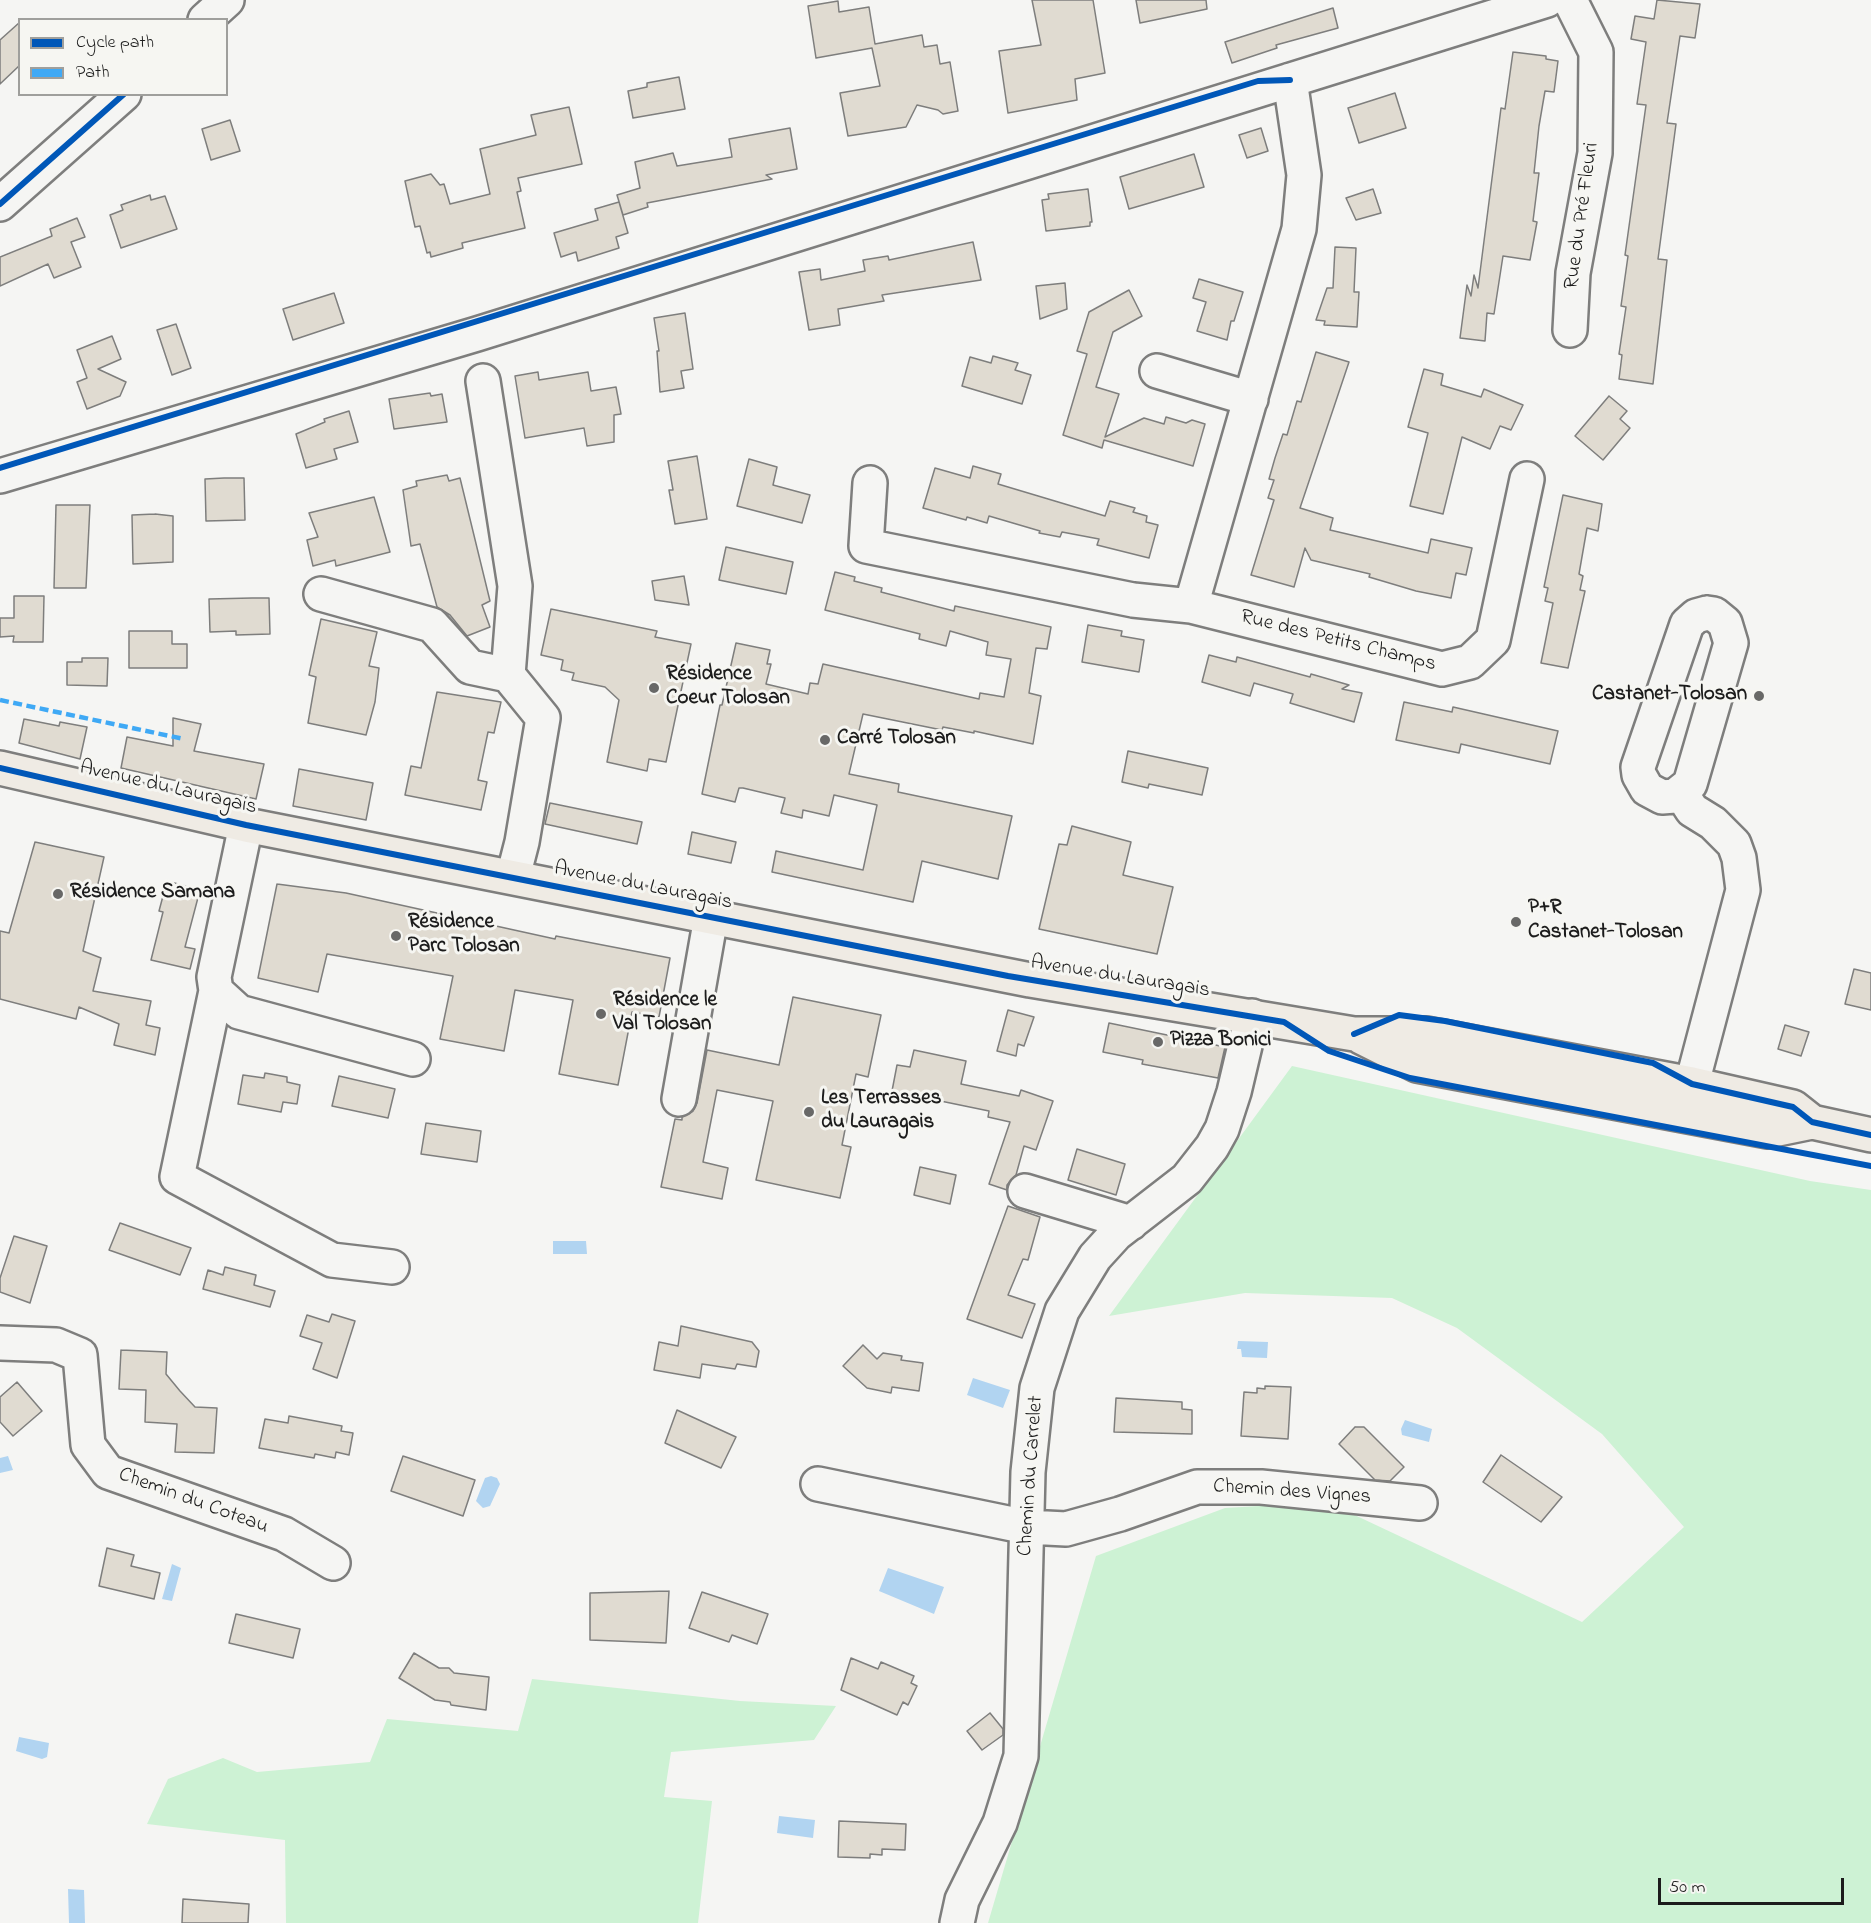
<!DOCTYPE html>
<html>
<head>
<meta charset="utf-8">
<style>
  body { margin:0 }
  #map { position:relative; width:1871px; height:1923px; overflow:hidden; background:#f5f5f3; font-family:"Indie Flower",sans-serif }
  canvas { display:block }
  .legend { position:absolute; left:18px; top:18px; width:210px; height:78px; box-sizing:border-box; background:#f6f6f2; border:2px solid #9f9f9c; margin:0; padding:8px 10px; list-style:none; font-size:18px; color:#1c1c1c }
  .legend li { display:flex; align-items:center; gap:12px; height:30px }
  .legend b { width:30px; border:2px solid #9f9f9c }
  .scale { position:absolute; left:1658px; top:1878px; width:186px; height:27px; box-sizing:border-box; border:3px solid #1c1c1c; border-top:0; padding-left:8px; font-size:18px; line-height:21px; white-space:nowrap; color:#1c1c1c; -webkit-text-stroke:4px #f6f6f2; paint-order:stroke }
</style>
</head>
<body>
<div id="map">
<canvas width="1871" height="1923"></canvas>
<ul class="legend">
<li><b style="height:8px;background:#0057b8"></b>Cycle path</li>
<li><b style="height:8px;background:#3fa9f5"></b>Path</li>
</ul>
<div class="scale">50 m</div>
</div>
<script>
const ctx = document.querySelector('canvas').getContext('2d');
ctx.lineJoin = 'round';
function paint(path, color) { ctx.fillStyle = color; ctx.fill(path, 'evenodd'); }
const shape = rows => new Path2D(rows.map(r => 'M' + r).join(''));
function stroke(path, color, width, dash) { ctx.strokeStyle = color; ctx.lineWidth = width; ctx.lineCap = dash ? 'butt' : 'round'; ctx.setLineDash(dash || []); ctx.stroke(path); }
function label(font, color, halo, rows, align = 'center') {
  ctx.font = font + ' "Indie Flower",sans-serif'; ctx.lineWidth = 6; ctx.setLineDash([]); ctx.textBaseline = 'middle'; ctx.strokeStyle = halo; ctx.fillStyle = color; for (const [text, x, y, turn = 0] of rows) {
    ctx.save(); ctx.translate(x, y); ctx.rotate((+turn || 0) * Math.PI / 180); ctx.textAlign = isNaN(turn) ? turn : align; if (halo) ctx.strokeText(text, 0, 0); ctx.fillText(text, 0, 0); ctx.restore();
  }
}
paint(shape([
  [1292,1066,1810,1181,1871,1190,1871,1923,988,1923,1096,1556,1225,1508,1327,1502,1582,1622,1684,1527,1602,1434,1457,1328,1392,1298,1245,1293,1109,1316],
  [532,1679,740,1701,836,1706,814,1740,671,1752,664,1797,712,1801,698,1923,286,1923,285,1840,147,1824,168,1779,223,1758,257,1772,370,1762,387,1719,518,1731]
]), '#cdf2d4');
paint(shape([
  [553,1241,586,1241,587,1254,553,1254],
  [1238,1341,1268,1342,1267,1358,1242,1357,1241,1349,1237,1349],
  [973,1378,1010,1390,1003,1408,967,1395],
  [1405,1420,1432,1429,1429,1442,1402,1435,1401,1429],
  [8,1456,13,1470,0,1473,0,1458],
  [491,1476,497,1478,500,1484,490,1506,483,1508,476,1501,485,1478],
  [172,1564,181,1568,172,1601,162,1599],
  [888,1568,944,1587,934,1614,879,1591],
  [19,1737,49,1743,47,1757,42,1759,16,1751],
  [779,1816,815,1820,813,1838,777,1833],
  [68,1889,84,1890,85,1923,69,1923]
]), '#b1d4f1');
const building = shape([
  [1032,0,1093,0,1105,73,1075,79,1077,100,1008,113,999,51,1041,45,1032,0],
  [1136,0,1206,0,1207,9,1140,23,1136,0],
  [1657,0,1700,4,1695,38,1680,36,1667,123,1676,124,1658,259,1667,260,1653,384,1619,379,1622,355,1619,354,1626,307,1621,306,1628,256,1625,255,1646,105,1637,104,1646,42,1631,39,1635,16,1654,19,1657,0],
  [838,1,839,12,869,7,875,44,922,35,924,47,937,45,940,64,950,62,958,111,943,114,938,110,917,105,906,127,848,136,840,93,880,86,872,48,816,58,808,6,838,1],
  [1333,8,1338,28,1276,45,1277,48,1232,63,1225,42,1333,8],
  [20,22,20,65,0,84,0,40,20,22],
  [1513,52,1546,56,1546,59,1558,61,1554,92,1545,91,1539,126,1534,173,1539,173,1533,221,1537,222,1530,260,1503,256,1494,314,1487,313,1485,341,1460,338,1467,285,1471,296,1474,275,1478,288,1501,108,1505,109,1513,52],
  [679,77,685,109,633,118,628,91,647,87,647,83,679,77],
  [1395,93,1406,128,1359,143,1348,108,1395,93],
  [569,107,582,164,518,178,521,191,517,192,525,228,462,243,463,248,431,257,430,252,427,253,420,226,415,227,405,181,431,174,440,185,444,184,450,204,490,194,480,149,536,135,531,115,569,107],
  [230,120,240,151,211,160,202,129,230,120],
  [790,128,797,169,766,175,772,179,647,203,648,207,623,215,617,195,640,188,635,162,673,153,677,166,732,157,729,139,790,128],
  [1261,128,1268,151,1247,158,1239,135,1261,128],
  [1194,154,1204,187,1129,209,1120,177,1194,154],
  [1088,189,1092,222,1090,222,1090,226,1046,231,1042,200,1049,199,1048,194,1088,189],
  [1373,189,1381,213,1356,220,1346,198,1373,189],
  [150,195,151,200,165,196,177,229,121,248,110,215,123,210,121,205,150,195],
  [619,202,628,233,616,237,619,248,578,261,576,252,561,257,554,233,598,220,595,209,619,202],
  [77,218,85,237,71,242,81,267,54,278,48,264,0,286,0,257,52,236,50,229,77,218],
  [973,242,981,280,882,295,884,301,838,309,840,325,809,330,799,272,820,269,821,280,865,271,863,260,888,256,889,260,973,242],
  [1335,247,1356,248,1354,292,1359,292,1357,327,1324,325,1325,321,1316,320,1327,288,1333,288,1335,247],
  [1199,279,1243,292,1234,321,1231,321,1227,340,1197,331,1206,302,1193,298,1199,279],
  [1065,283,1067,309,1040,319,1036,286,1065,283],
  [1129,290,1142,316,1113,332,1096,387,1119,394,1105,437,1144,418,1164,424,1166,417,1186,423,1192,420,1205,424,1193,466,1104,440,1102,448,1063,435,1087,354,1077,351,1089,312,1129,290],
  [334,293,344,323,293,340,283,309,334,293],
  [685,313,693,369,681,371,684,388,660,392,657,351,659,351,654,318,685,313],
  [176,324,191,368,172,375,157,330,176,324],
  [112,336,121,359,98,369,126,382,120,396,87,409,77,382,87,378,77,350,112,336],
  [1316,352,1349,362,1300,508,1333,518,1330,530,1428,553,1431,539,1472,548,1466,575,1456,573,1451,598,1416,591,1369,577,1370,574,1311,560,1305,548,1294,587,1251,575,1274,500,1268,498,1274,480,1269,479,1275,458,1283,434,1287,435,1297,401,1301,402,1316,352],
  [993,356,1018,363,1015,370,1031,375,1022,404,962,386,970,357,991,363,993,356],
  [1424,369,1443,374,1441,385,1481,397,1484,389,1523,405,1511,430,1500,426,1490,449,1462,437,1443,514,1410,506,1428,433,1408,427,1424,369],
  [538,372,539,380,588,372,591,391,616,387,621,414,614,415,614,442,587,446,584,428,525,438,515,376,538,372],
  [430,393,431,396,442,394,447,422,394,429,389,399,430,393],
  [1609,396,1627,411,1620,419,1630,428,1603,460,1575,436,1609,396],
  [349,411,358,442,334,449,337,459,306,468,296,434,325,422,324,419,349,411],
  [697,456,707,519,675,524,669,490,673,490,668,461,697,456],
  [749,459,777,467,773,485,810,495,802,523,737,506,749,459],
  [973,466,1001,474,998,484,1105,516,1110,501,1135,508,1133,512,1147,516,1146,522,1158,525,1149,558,1097,545,1099,539,1062,532,1060,537,1039,533,1040,531,989,516,987,523,967,517,966,520,923,508,935,468,970,478,973,466],
  [447,475,449,481,460,478,490,601,482,605,490,627,467,636,450,615,437,607,420,544,411,546,403,490,417,486,416,481,447,475],
  [224,478,244,478,245,520,206,521,205,479,224,478],
  [1563,495,1602,504,1598,531,1587,528,1579,574,1583,576,1580,590,1585,591,1568,668,1541,663,1553,603,1545,601,1548,588,1544,587,1563,495],
  [374,497,390,552,336,566,335,560,313,566,307,540,318,537,309,513,374,497],
  [56,505,90,505,86,588,54,588,56,505],
  [155,514,173,516,173,562,133,564,132,515,155,514],
  [726,547,793,562,786,594,719,580,726,547],
  [835,572,855,577,854,581,882,588,881,592,954,611,955,606,1051,627,1047,649,1036,648,1029,693,1041,696,1033,744,974,731,974,733,943,727,942,730,863,714,849,774,899,784,898,792,1012,816,998,879,922,861,913,902,772,872,776,851,863,870,877,805,834,795,829,816,803,810,802,818,781,813,785,798,743,788,739,788,735,802,702,794,720,705,722,705,736,643,770,650,767,664,771,664,766,684,808,694,810,683,818,684,823,664,979,699,980,693,1004,697,1011,659,986,655,988,642,950,631,946,646,919,639,920,634,825,610,835,572],
  [684,576,689,605,655,600,652,581,684,576],
  [14,596,44,596,43,642,13,642,14,636,0,637,0,618,14,618,14,596],
  [252,598,269,598,270,634,236,635,236,631,210,632,209,599,252,598],
  [551,609,657,631,655,637,691,644,666,762,649,759,647,771,607,762,619,700,605,687,572,680,574,673,561,670,563,660,541,655,551,609],
  [321,619,377,632,369,666,379,668,375,702,366,735,308,723,316,677,309,675,321,619],
  [1088,625,1122,631,1121,636,1144,640,1139,672,1082,662,1088,625],
  [129,631,172,631,172,644,187,644,187,668,129,668,129,631],
  [1209,655,1236,662,1237,657,1310,677,1311,674,1349,685,1342,689,1362,693,1354,722,1290,703,1293,694,1254,683,1250,696,1202,682,1209,655],
  [82,658,108,658,107,686,67,685,67,662,82,662,82,658],
  [437,692,501,702,494,733,488,732,478,780,487,782,481,810,405,795,411,766,421,768,437,692],
  [1404,702,1452,712,1453,707,1558,731,1550,764,1461,744,1459,753,1396,740,1404,702],
  [173,718,201,724,194,751,264,764,256,799,121,768,127,737,173,746,173,718],
  [24,719,59,726,60,722,87,727,80,759,19,743,24,719],
  [1128,751,1208,768,1202,795,1149,784,1148,788,1122,782,1128,751],
  [299,769,373,783,366,820,293,806,299,769],
  [550,803,642,822,637,844,545,824,550,803],
  [1072,826,1131,842,1123,875,1173,887,1157,954,1039,929,1059,844,1067,845,1072,826],
  [692,832,736,842,731,863,688,854,692,832],
  [35,842,104,857,83,951,101,958,93,991,151,1001,146,1025,160,1028,155,1055,114,1045,119,1024,79,1007,76,1019,0,999,0,931,9,933,35,842],
  [167,881,200,890,185,947,195,949,190,969,151,960,163,912,159,911,167,881],
  [277,884,346,893,555,939,556,936,670,958,659,1017,632,1012,618,1085,559,1074,573,1000,515,990,504,1051,440,1039,453,976,327,954,318,992,258,978,277,884],
  [1854,969,1871,973,1871,1010,1845,1004,1854,969],
  [793,997,881,1015,868,1077,856,1074,842,1145,851,1147,840,1198,756,1180,773,1101,717,1090,703,1162,728,1168,722,1199,661,1187,675,1119,682,1120,682,1117,693,1111,697,1103,707,1050,779,1065,793,997],
  [1008,1010,1034,1017,1024,1046,1018,1044,1016,1056,997,1051,1008,1010],
  [1109,1023,1225,1047,1218,1078,1142,1064,1143,1060,1103,1052,1109,1023],
  [1785,1025,1809,1032,1801,1056,1778,1049,1785,1025],
  [914,1050,966,1061,961,1084,1019,1096,1021,1090,1053,1101,1036,1150,1024,1146,1016,1175,1007,1185,1007,1190,989,1184,1010,1122,988,1117,989,1111,892,1091,897,1065,910,1067,914,1050],
  [265,1073,287,1077,287,1082,300,1085,297,1104,283,1102,281,1112,238,1104,243,1075,264,1078,265,1073],
  [339,1076,395,1089,388,1118,332,1106,339,1076],
  [426,1123,481,1131,477,1162,421,1154,426,1123],
  [1077,1149,1125,1164,1116,1195,1068,1180,1077,1149],
  [920,1167,956,1175,950,1204,914,1195,920,1167],
  [1008,1206,1040,1217,1028,1260,1023,1259,1008,1295,1035,1304,1022,1338,967,1319,1008,1206],
  [120,1223,191,1248,180,1275,109,1250,120,1223],
  [14,1236,47,1246,30,1303,0,1292,0,1278,14,1236],
  [225,1267,256,1275,254,1285,275,1291,270,1307,203,1289,208,1270,223,1275,225,1267],
  [332,1314,355,1321,337,1378,313,1369,322,1343,300,1336,307,1315,329,1322,332,1314],
  [681,1326,752,1342,759,1351,756,1367,737,1364,735,1369,702,1364,700,1378,654,1370,659,1342,678,1346,681,1326],
  [863,1345,877,1359,883,1353,902,1356,901,1360,923,1363,919,1391,892,1387,891,1393,867,1388,843,1366,863,1345],
  [121,1350,167,1352,166,1374,180,1391,195,1407,217,1408,214,1453,175,1452,177,1424,145,1422,146,1390,119,1389,121,1350],
  [17,1382,42,1411,13,1436,0,1422,0,1397,17,1382],
  [1265,1386,1291,1387,1288,1439,1241,1436,1244,1392,1257,1393,1257,1388,1265,1389,1265,1386],
  [1116,1398,1182,1402,1182,1409,1192,1410,1192,1434,1114,1432,1116,1398],
  [677,1410,736,1437,721,1468,665,1443,677,1410],
  [289,1416,342,1426,341,1431,353,1433,349,1455,336,1452,335,1458,315,1454,314,1458,259,1448,265,1419,288,1423,289,1416],
  [1355,1427,1364,1427,1404,1467,1390,1481,1375,1480,1339,1444,1355,1427],
  [1501,1455,1562,1497,1541,1522,1483,1482,1501,1455],
  [403,1456,475,1480,463,1516,391,1491,403,1456],
  [107,1548,134,1555,131,1566,160,1573,154,1599,99,1586,107,1548],
  [669,1591,666,1643,590,1640,590,1593,669,1591],
  [702,1592,768,1614,757,1644,732,1635,729,1642,689,1628,702,1592],
  [236,1614,300,1629,293,1658,229,1643,236,1614],
  [414,1653,439,1668,449,1668,454,1673,489,1677,486,1710,451,1705,450,1702,435,1700,399,1678,414,1653],
  [851,1658,878,1669,881,1662,914,1676,911,1683,917,1686,908,1705,903,1702,897,1715,841,1690,851,1658],
  [990,1713,1003,1729,1003,1735,982,1750,967,1731,990,1713],
  [839,1821,906,1824,905,1850,882,1849,882,1855,870,1854,870,1858,838,1857,839,1821],
  [183,1899,249,1904,248,1923,182,1923,183,1899]
]);
paint(building, '#e0dbd1');
stroke(building, '#7e7e7d', 1.5);
const minor = shape([
  [205,20,227,0],
  [0,204,124,94],
  [1570,330,1573,273,1595,153,1596,52,1570,0],
  [1157,371,1251,399],
  [483,381,515,586,508,675,543,718,522,842,513,877],
  [0,476,477,334,1547,0],
  [870,483,866,546,1133,600,1191,606,1442,669,1470,662,1493,640,1527,479],
  [321,594,432,625,470,667,508,675],
  [1191,606,1299,229,1304,175,1290,80],
  [1707,613,1714,614,1725,623,1731,643,1690,784,1675,796,1662,797,1647,789,1639,775,1638,767,1687,624,1696,616,1707,613],
  [1681,793,1692,810,1713,823,1734,844,1739,858,1743,890,1685,1110],
  [246,825,214,977,216,991,239,1012,413,1059],
  [216,991,177,1177,332,1260,392,1267],
  [679,1099,711,917],
  [1025,1191,1131,1223],
  [0,1343,56,1345,80,1355,88,1445,108,1472,284,1534,333,1563],
  [818,1484,1027,1527,1066,1529,1120,1514,1197,1487,1261,1487,1420,1503],
  [957,1923,962,1900,1000,1823,1021,1756,1028,1472,1037,1388,1062,1311,1095,1257,1116,1234,1187,1179,1212,1147,1222,1129,1234,1092,1252,1016]
]);
const major = shape([
  [0,768,246,825,1030,980,1354,1034,1426,1034,1692,1084,1793,1107,1812,1122],
  [1361,1037,1417,1065,1768,1131,1812,1122,1871,1135]
]);
stroke(minor, '#7e7e7d', 38);
stroke(major, '#7e7e7d', 38);
stroke(minor, '#f5f5f3', 33);
stroke(major, '#efebe4', 33);
stroke(shape([
  [0,700,184,739]
]), '#3fa9f5', 4.5, [9, 4.5]);
stroke(shape([
  [0,204,124,94],
  [0,468,1258,81,1290,80],
  [0,768,246,825,1008,976,1284,1022,1329,1051,1410,1078,1871,1166],
  [1354,1034,1399,1015,1445,1021,1653,1063,1692,1084,1793,1107,1812,1122,1871,1135]
]), '#0057b8', 6);
for (const [x, y, r, color] of [
  [654,688,6,"#686867"],
  [1759,696,6,"#686867"],
  [825,740,6,"#686867"],
  [58,894,6,"#686867"],
  [1516,922,6,"#686867"],
  [396,936,6,"#686867"],
  [601,1014,6,"#686867"],
  [1158,1042,6,"#686867"],
  [809,1112,6,"#686867"]
]) { const dot = new Path2D(); dot.arc(x, y, r, 0, 2 * Math.PI); ctx.fillStyle = color; ctx.fill(dot); stroke(dot, '#f6f6f2', 2); }
label('21px', '#1c1c1c', '#f6f6f2', [
  ["Rue du Pré Fleuri",1583,216,-82],
  ["Rue des Petits Champs",1338,642,14],
  ["Avenue du Lauragais",168,789,13],
  ["Avenue du Lauragais",643,887,11],
  ["Avenue du Lauragais",1120,978,9],
  ["Chemin du Carrelet",1032,1476,-86],
  ["Chemin des Vignes",1292,1493,4],
  ["Chemin du Coteau",193,1502,20]
]);
label('bold 21px', '#1c1c1c', '#f6f6f2', [
  ["Résidence",666,676],
  ["Coeur Tolosan",666,700],
  ["Castanet-Tolosan",1747,696,"right"],
  ["Carré Tolosan",837,740],
  ["Résidence Samana",70,894],
  ["P+R",1528,910],
  ["Castanet-Tolosan",1528,934],
  ["Résidence",408,924],
  ["Parc Tolosan",408,948],
  ["Résidence le",613,1002],
  ["Val Tolosan",613,1026],
  ["Pizza Bonici",1170,1042],
  ["Les Terrasses",821,1100],
  ["du Lauragais",821,1124]
], 'left');
</script>
</body>
</html>
